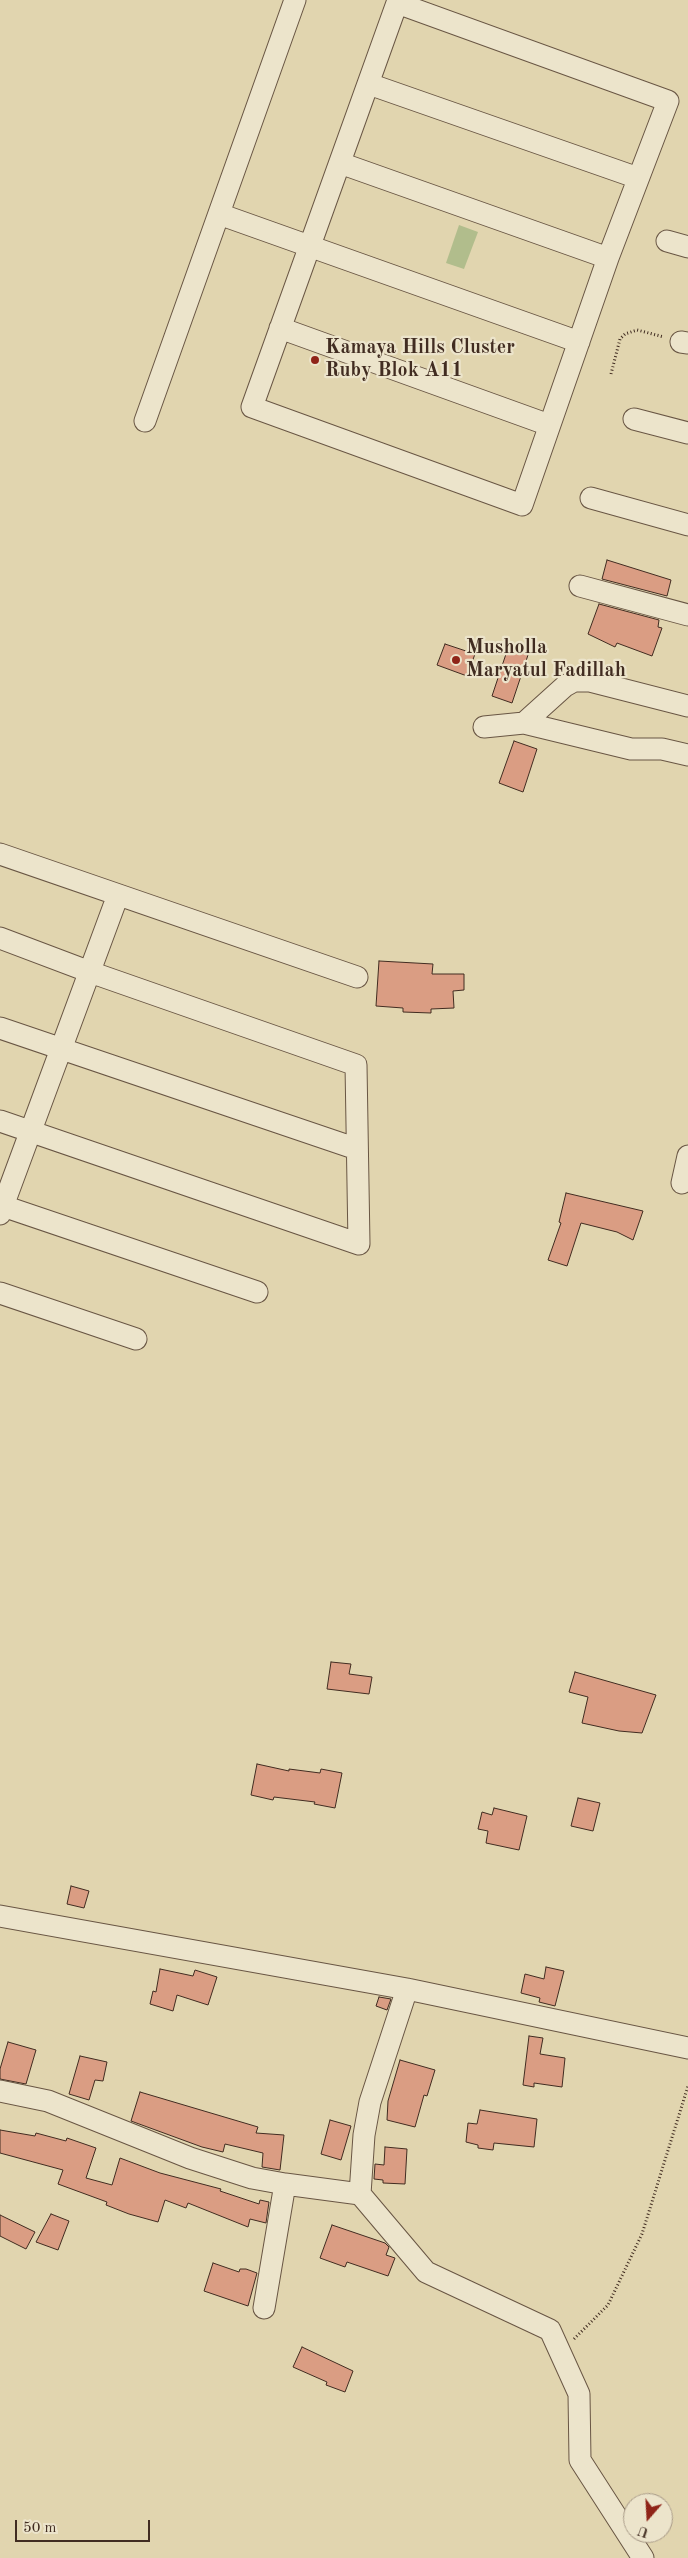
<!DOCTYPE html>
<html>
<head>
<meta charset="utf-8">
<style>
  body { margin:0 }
  #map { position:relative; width:688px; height:2558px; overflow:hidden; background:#e1d5af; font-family:"Old Standard TT",serif }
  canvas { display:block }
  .north { position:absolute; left:623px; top:2493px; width:50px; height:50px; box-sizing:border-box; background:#ece4cb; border:1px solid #a89a87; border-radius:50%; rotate:199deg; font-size:14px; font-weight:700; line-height:20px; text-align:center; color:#412c21 }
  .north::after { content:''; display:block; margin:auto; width:18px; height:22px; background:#8f2418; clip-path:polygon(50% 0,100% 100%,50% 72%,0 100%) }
  .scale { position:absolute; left:15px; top:2520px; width:135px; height:22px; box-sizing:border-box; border:2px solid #412c21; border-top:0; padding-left:6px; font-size:15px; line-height:18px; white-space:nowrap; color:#412c21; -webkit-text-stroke:4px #ece4cb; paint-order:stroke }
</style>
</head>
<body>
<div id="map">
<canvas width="688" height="2558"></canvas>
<div class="north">U</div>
<div class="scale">50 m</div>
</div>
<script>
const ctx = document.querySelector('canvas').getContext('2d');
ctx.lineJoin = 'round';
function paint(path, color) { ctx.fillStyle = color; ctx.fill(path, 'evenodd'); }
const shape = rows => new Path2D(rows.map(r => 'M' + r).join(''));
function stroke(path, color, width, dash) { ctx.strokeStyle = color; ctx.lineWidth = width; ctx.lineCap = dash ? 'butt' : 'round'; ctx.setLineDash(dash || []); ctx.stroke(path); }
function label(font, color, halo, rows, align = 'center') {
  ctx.font = font + ' "Old Standard TT",serif'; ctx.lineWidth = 4.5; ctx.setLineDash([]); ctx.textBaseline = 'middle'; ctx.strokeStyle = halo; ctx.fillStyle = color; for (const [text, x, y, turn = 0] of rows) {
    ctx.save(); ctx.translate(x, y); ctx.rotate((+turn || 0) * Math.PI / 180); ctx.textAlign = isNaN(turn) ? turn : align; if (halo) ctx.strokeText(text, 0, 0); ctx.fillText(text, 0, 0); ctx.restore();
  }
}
paint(shape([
  [459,225,478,232,464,269,446,263]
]), '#b1bd8c');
const building = shape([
  [607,560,671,580,667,596,602,579,607,560],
  [599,604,659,620,658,627,662,628,652,656,617,643,615,647,588,634,599,604],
  [445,644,475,654,467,676,437,665,445,644],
  [508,648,528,655,512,703,492,696,508,648],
  [514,741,537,749,523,792,499,783,514,741],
  [379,961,433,964,432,974,464,974,464,990,453,991,454,1008,431,1009,431,1013,403,1012,403,1008,376,1006,379,961],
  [566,1193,643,1211,633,1240,617,1232,581,1223,567,1266,548,1260,561,1223,559,1222,566,1193],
  [331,1662,351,1664,349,1674,372,1677,369,1694,327,1689,331,1662],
  [575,1672,656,1695,642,1733,619,1731,582,1723,588,1697,569,1692,575,1672],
  [257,1764,289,1771,289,1769,320,1773,321,1769,342,1773,335,1808,314,1804,315,1802,274,1797,273,1800,251,1795,257,1764],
  [578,1798,600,1803,593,1831,571,1826,578,1798],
  [494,1808,527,1816,519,1850,486,1843,488,1831,478,1829,482,1812,492,1815,494,1808],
  [71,1886,89,1891,84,1908,67,1904,71,1886],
  [546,1967,564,1971,555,2006,539,2002,540,1998,521,1993,525,1974,544,1979,546,1967],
  [160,1969,193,1976,195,1970,217,1977,208,2005,177,1995,173,2011,150,2004,153,1991,156,1992,160,1969],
  [379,1997,391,1999,387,2010,376,2006,379,1997],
  [529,2036,543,2038,540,2054,565,2058,562,2087,534,2083,534,2087,523,2085,529,2036],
  [8,2042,36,2050,26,2084,0,2079,0,2069,8,2042],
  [80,2056,107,2062,103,2081,95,2080,89,2100,69,2094,80,2056],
  [400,2060,435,2070,427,2096,424,2095,415,2127,387,2120,388,2101,400,2060],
  [140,2092,258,2127,256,2133,284,2135,280,2170,262,2167,263,2153,225,2144,223,2152,202,2147,131,2121,140,2092],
  [480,2110,537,2119,534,2147,494,2143,493,2150,478,2148,478,2145,466,2142,468,2123,477,2124,480,2110],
  [330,2120,351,2126,341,2160,321,2154,330,2120],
  [0,2130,35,2136,36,2133,66,2141,67,2138,96,2148,86,2178,112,2185,120,2158,160,2173,221,2189,220,2191,259,2204,260,2200,269,2202,266,2223,250,2219,248,2227,188,2203,186,2208,165,2200,158,2222,129,2214,106,2205,107,2202,58,2184,63,2170,0,2153,0,2130],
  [385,2147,407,2149,405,2184,383,2183,383,2180,374,2179,375,2164,384,2165,385,2147],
  [51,2214,69,2221,58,2250,36,2242,51,2214],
  [0,2215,35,2232,26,2249,0,2236,0,2215],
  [332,2225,385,2243,389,2247,386,2255,395,2258,388,2276,347,2262,345,2267,320,2258,332,2225],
  [213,2263,239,2272,240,2269,246,2269,257,2273,248,2306,204,2291,213,2263],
  [302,2347,353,2371,345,2392,326,2385,327,2382,293,2367,302,2347]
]);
paint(building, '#da9d83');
stroke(building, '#412c21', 1);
const minor = shape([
  [397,3,668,101,608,258,522,505,252,407,397,3],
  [369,84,638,178],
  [340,163,608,258],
  [219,214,579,342],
  [667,241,688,247],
  [280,328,549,425],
  [681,342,688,343],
  [634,419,688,433],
  [145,421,295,0],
  [591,498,688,525],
  [580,586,688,615],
  [524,723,631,749,662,749,688,755],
  [484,727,524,723,565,686,574,681,590,681,688,706],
  [0,854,357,977],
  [0,938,90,972,356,1065,359,1244,0,1121],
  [0,1028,357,1149],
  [682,1183,688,1156],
  [0,1205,257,1292],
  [0,1214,118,895],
  [0,1293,136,1339],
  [0,1916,407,1989,688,2048],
  [0,2091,48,2101,190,2158,252,2178,285,2184,360,2194,426,2272,550,2330,579,2394,580,2460,643,2558],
  [360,2194,364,2135,370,2102,407,1989],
  [264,2308,285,2184]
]);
stroke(minor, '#695644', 23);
stroke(shape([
  [611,374,620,339,625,334,637,330,664,337],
  [574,2339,608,2305,642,2234,688,2086]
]), '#412c21', 3, [1, 2.5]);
stroke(minor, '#ece4cb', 21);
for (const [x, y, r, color] of [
  [315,360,5,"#8f2418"],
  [456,660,5,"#8f2418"]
]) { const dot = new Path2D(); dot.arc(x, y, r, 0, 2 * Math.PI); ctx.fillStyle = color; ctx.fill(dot); stroke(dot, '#ece4cb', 2); }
label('bold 20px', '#412c21', '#ece4cb', [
  ["Kamaya Hills Cluster",325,348],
  ["Ruby Blok A11",325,371],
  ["Musholla",466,648],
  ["Maryatul Fadillah",466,671]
], 'left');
</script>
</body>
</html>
